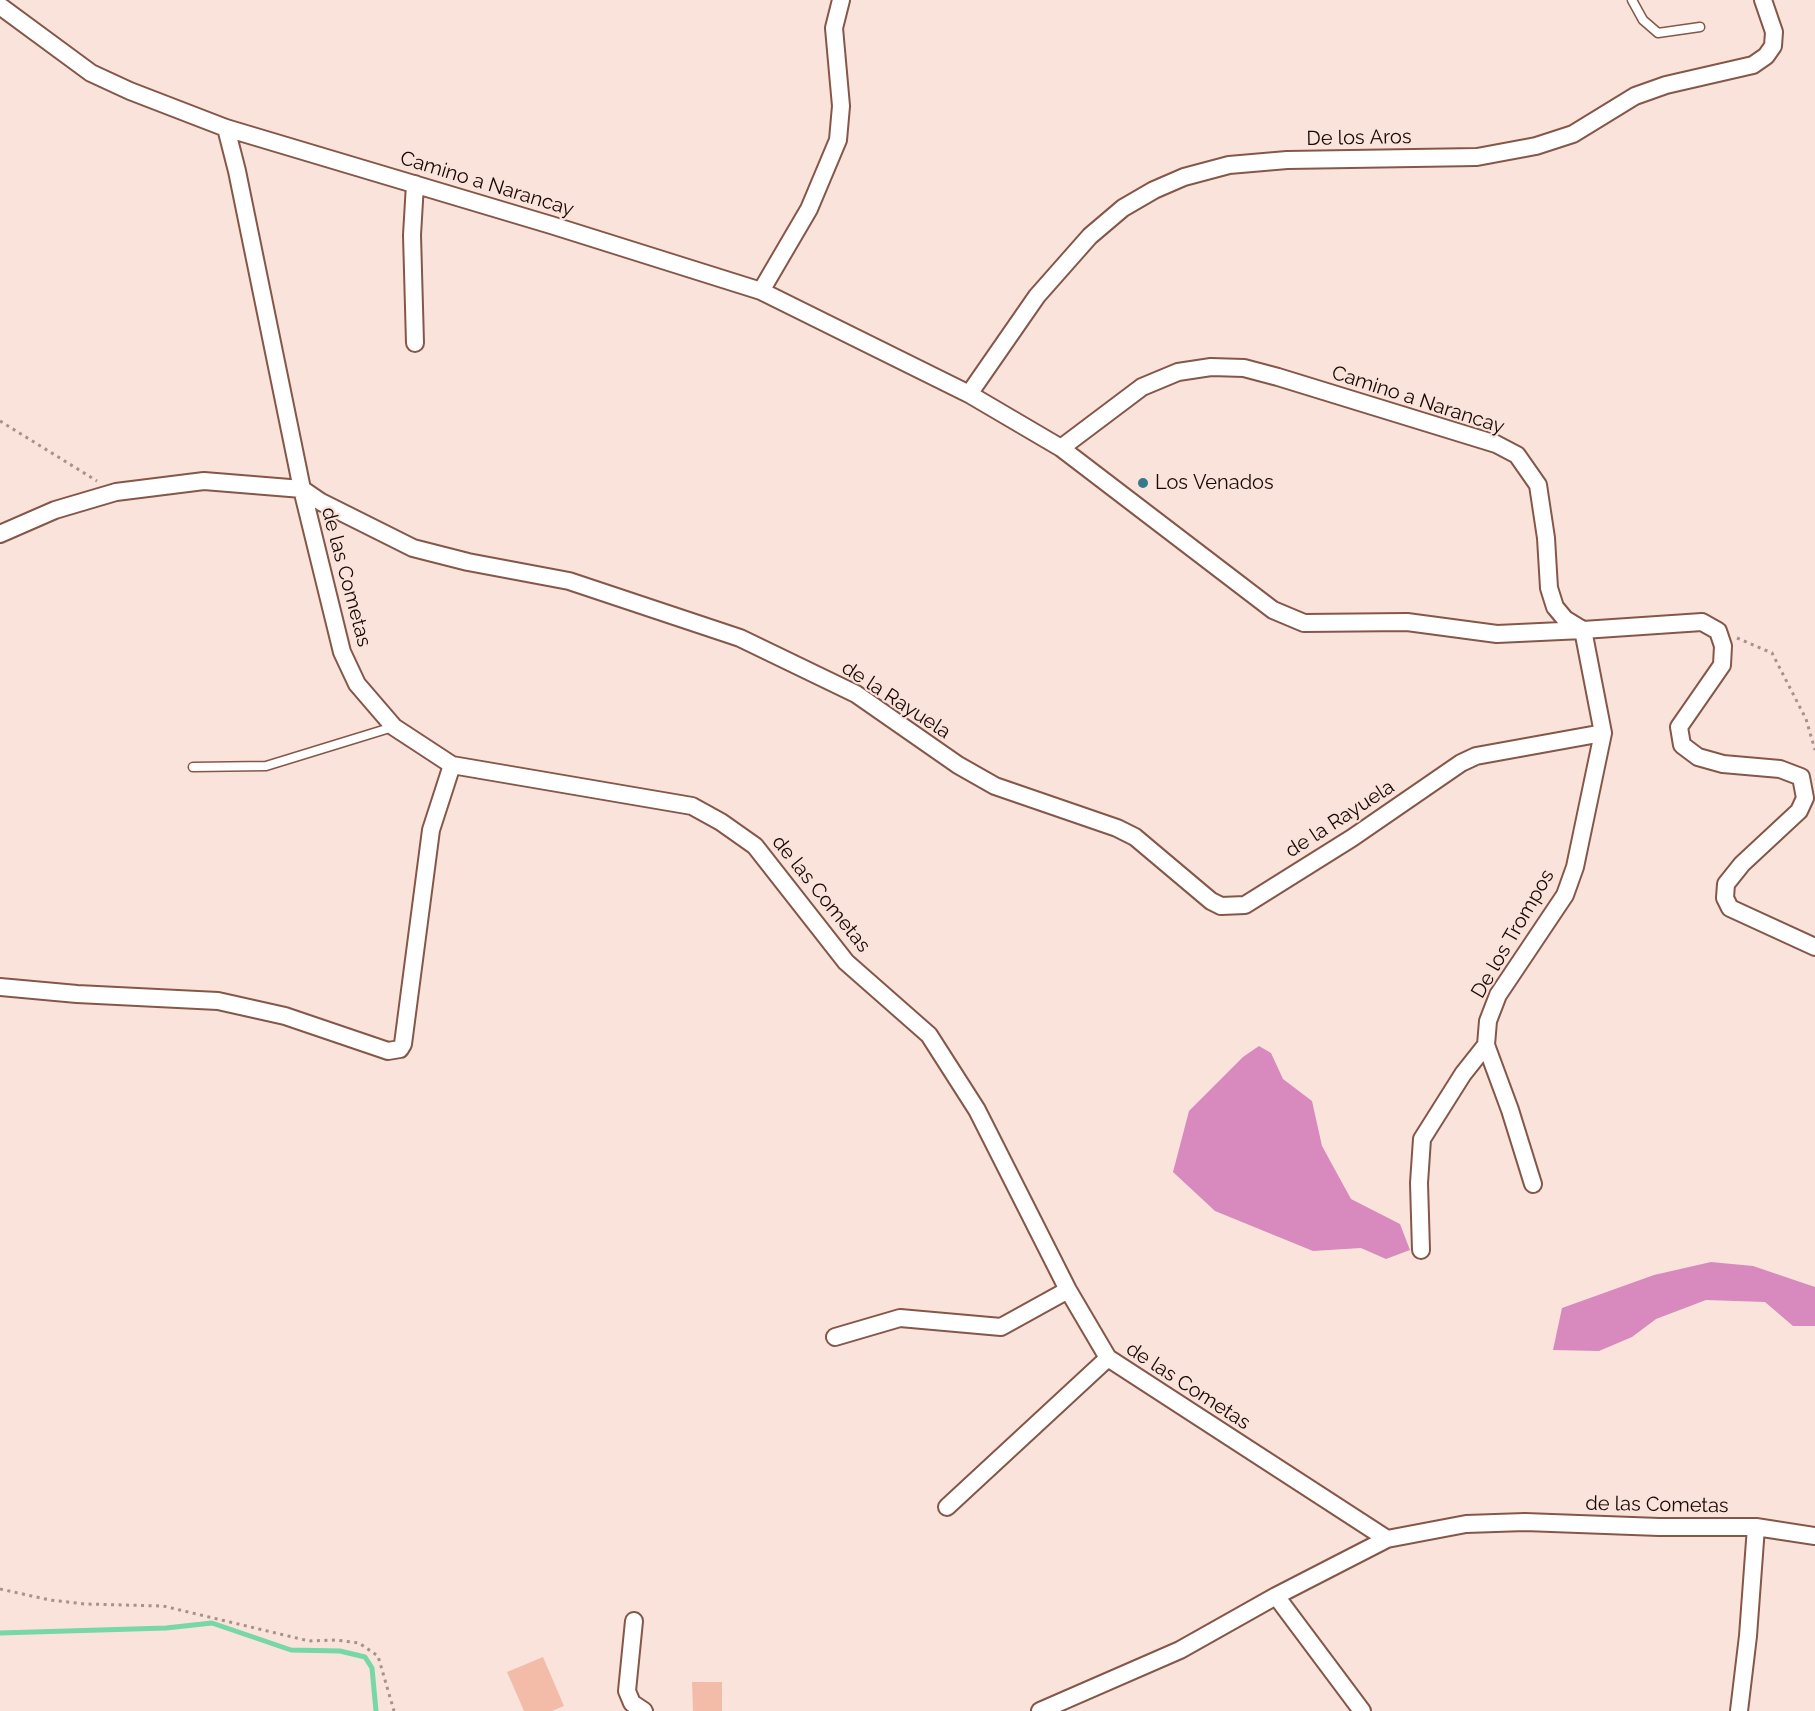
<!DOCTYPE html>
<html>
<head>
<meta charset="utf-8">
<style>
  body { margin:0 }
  canvas { display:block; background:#f9e3db }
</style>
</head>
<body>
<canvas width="1815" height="1711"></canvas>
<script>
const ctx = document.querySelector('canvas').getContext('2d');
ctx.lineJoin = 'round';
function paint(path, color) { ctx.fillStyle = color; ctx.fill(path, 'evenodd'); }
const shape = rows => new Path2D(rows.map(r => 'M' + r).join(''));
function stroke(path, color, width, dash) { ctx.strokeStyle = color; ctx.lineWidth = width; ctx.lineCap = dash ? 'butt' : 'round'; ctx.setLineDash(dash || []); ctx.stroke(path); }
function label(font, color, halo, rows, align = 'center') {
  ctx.font = font + ' Raleway,sans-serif'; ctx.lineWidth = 4.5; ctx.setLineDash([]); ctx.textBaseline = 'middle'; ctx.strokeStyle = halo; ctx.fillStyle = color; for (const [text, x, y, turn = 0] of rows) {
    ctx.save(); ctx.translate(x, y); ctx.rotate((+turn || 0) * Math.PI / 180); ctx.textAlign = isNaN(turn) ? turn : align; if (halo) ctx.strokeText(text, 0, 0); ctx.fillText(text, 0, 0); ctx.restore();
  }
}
paint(shape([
  [1259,1046,1271,1053,1283,1079,1312,1101,1322,1146,1351,1199,1400,1224,1410,1250,1386,1259,1361,1248,1313,1251,1215,1211,1173,1172,1189,1111,1243,1057],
  [1711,1262,1753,1266,1815,1287,1815,1326,1793,1326,1765,1302,1706,1300,1656,1319,1632,1337,1599,1351,1553,1350,1562,1308,1654,1275]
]), '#d88abe');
stroke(shape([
  [0,1633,166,1628,212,1623,291,1650,340,1651,365,1657,372,1668,376,1711]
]), '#77d7a6', 5);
paint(shape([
  [543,1657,564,1706,552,1711,524,1711,507,1672],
  [692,1682,722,1682,722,1711,693,1711]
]), '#f3bca9');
const service = shape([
  [1632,0,1643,20,1658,33,1700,27],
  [193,767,266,766,393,727]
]);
const minor = shape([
  [0,6,91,73,130,91,226,128,551,225,761,291,969,394,1061,448,1273,610,1304,623,1407,622,1497,634,1583,630,1603,733,1575,867,1565,895,1498,995,1488,1021,1486,1045,1510,1110,1533,1184],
  [226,128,237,171,302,489,342,652,357,684,394,727,452,765,692,806,721,822,755,846,846,962,929,1035,977,1110,1068,1290,1108,1358,1387,1539,1466,1524,1525,1522,1659,1527,1756,1527,1815,1536],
  [415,184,412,235,415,343],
  [761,291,809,209,838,140,841,106,834,28,841,0],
  [969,394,1037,296,1090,236,1123,208,1154,190,1184,177,1229,165,1287,160,1477,157,1536,146,1573,134,1635,96,1666,85,1753,65,1766,56,1773,46,1774,32,1763,0],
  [1061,448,1142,387,1178,372,1211,367,1244,368,1278,377,1496,444,1517,455,1538,485,1546,538,1549,588,1555,607,1565,619,1583,630,1702,622,1718,631,1723,646,1722,665,1679,727,1682,745,1698,757,1723,764,1780,769,1801,777,1805,798,1799,811,1742,864,1726,884,1725,898,1730,908,1815,947],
  [0,534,55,510,116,492,204,481,302,489,321,502,413,548,468,562,569,581,740,638,856,694,958,765,995,786,1117,828,1135,837,1211,901,1221,906,1245,905,1352,838,1461,763,1476,756,1603,733],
  [0,987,77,994,218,1001,285,1016,388,1051,400,1049,403,1044,431,830,452,765],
  [1421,1250,1419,1183,1422,1139,1463,1074,1486,1045],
  [835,1337,900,1318,1001,1327,1068,1290],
  [947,1507,1108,1358],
  [1276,1596,1362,1711],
  [634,1621,627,1691,632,1703,644,1711],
  [1040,1711,1180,1650,1276,1596,1387,1539],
  [1739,1711,1748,1636,1756,1527]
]);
stroke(service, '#855748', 11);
stroke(minor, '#855748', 20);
stroke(shape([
  [0,421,97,481],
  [1737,638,1772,653,1806,719,1815,750],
  [0,1589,50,1600,85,1604,163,1606,309,1641,336,1640,359,1643,378,1656,394,1711]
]), '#a6928b', 3, [3, 4.5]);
stroke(service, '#fff', 8);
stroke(minor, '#fff', 16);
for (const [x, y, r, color] of [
  [1143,483,6,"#37788b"]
]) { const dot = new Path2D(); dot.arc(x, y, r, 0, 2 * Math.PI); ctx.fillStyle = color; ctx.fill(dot); stroke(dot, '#f9e3db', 2); }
label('20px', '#180703', '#f9e3db', [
  ["De los Aros",1359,138,-1],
  ["Camino a Narancay",487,184,17],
  ["Camino a Narancay",1418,400,18],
  ["de las Cometas",346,577,75],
  ["de la Rayuela",896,700,33],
  ["de la Rayuela",1340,819,-33],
  ["de las Cometas",821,894,51],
  ["De los Trompos",1513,934,-60],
  ["de las Cometas",1188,1386,33],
  ["de las Cometas",1657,1505,1]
]);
label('20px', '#180703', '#f9e3db', [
  ["Los Venados",1155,483]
], 'left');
</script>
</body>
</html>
